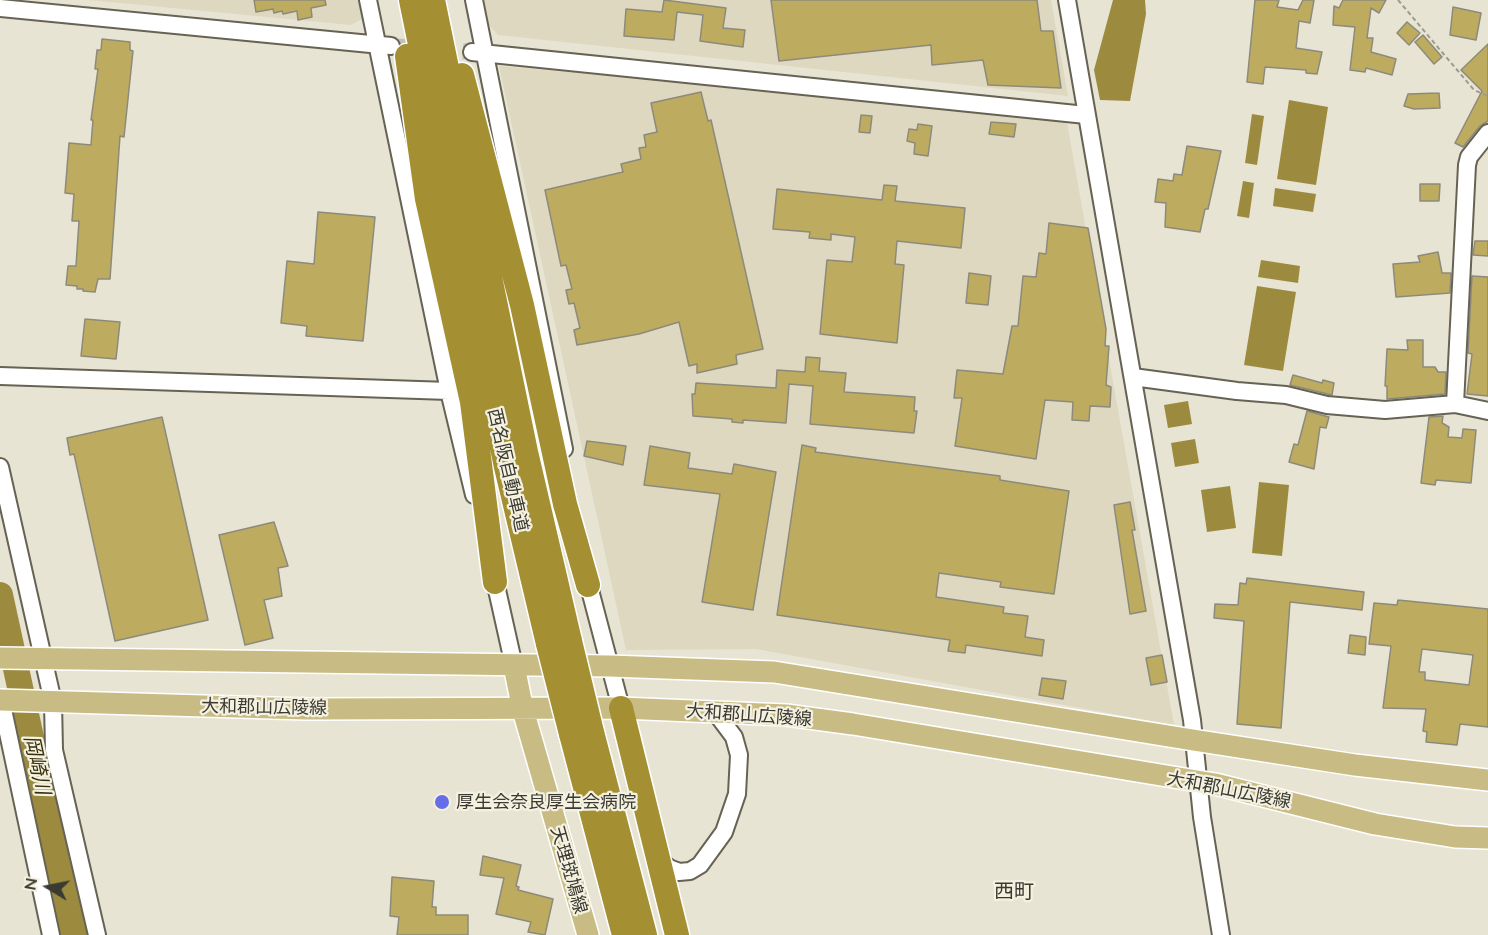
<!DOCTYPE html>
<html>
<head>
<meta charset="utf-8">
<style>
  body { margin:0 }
  #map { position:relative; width:1488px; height:935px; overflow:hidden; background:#e7e4d3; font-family:Lato,sans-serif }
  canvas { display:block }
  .north { position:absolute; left:18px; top:857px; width:60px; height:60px; -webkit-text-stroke:4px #f4f1e0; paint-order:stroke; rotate:280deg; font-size:16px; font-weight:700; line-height:24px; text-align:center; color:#3a3932 }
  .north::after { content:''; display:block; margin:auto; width:21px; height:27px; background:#3a3932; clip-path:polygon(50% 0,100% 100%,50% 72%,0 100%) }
</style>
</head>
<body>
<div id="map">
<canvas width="1488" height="935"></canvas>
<div class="north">N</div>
</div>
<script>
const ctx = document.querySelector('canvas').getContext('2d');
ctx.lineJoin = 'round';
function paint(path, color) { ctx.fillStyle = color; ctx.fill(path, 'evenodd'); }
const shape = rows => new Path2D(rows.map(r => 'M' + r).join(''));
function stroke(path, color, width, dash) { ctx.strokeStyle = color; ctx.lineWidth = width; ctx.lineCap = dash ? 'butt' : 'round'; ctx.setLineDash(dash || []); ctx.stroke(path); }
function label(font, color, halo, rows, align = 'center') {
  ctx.font = font + ' Lato,"Noto Sans JP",sans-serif'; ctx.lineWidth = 4.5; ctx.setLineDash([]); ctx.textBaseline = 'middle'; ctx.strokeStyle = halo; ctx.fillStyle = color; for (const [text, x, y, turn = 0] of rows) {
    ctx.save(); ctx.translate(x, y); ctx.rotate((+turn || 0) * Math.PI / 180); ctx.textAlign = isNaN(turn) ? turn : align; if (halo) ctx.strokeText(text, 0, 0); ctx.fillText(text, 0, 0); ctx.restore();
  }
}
paint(shape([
  [89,0,358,0,362,19,351,25],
  [484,0,1051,0,1068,96,498,35,489,25],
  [499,66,1066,117,1174,725,756,649,626,650]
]), '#ded8c0');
paint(shape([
  [1113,0,1145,0,1146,14,1130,101,1100,100,1094,70],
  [1289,100,1328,107,1316,185,1277,179],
  [1252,114,1264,116,1257,165,1245,163],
  [1243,181,1254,183,1249,218,1237,216],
  [1275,188,1316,194,1313,212,1273,206],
  [1261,260,1300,266,1298,283,1258,277],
  [1257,286,1296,292,1283,371,1244,365],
  [1188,401,1192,424,1168,428,1164,405],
  [1195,439,1199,463,1175,467,1171,443],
  [1259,482,1289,485,1282,556,1252,553],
  [1230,486,1236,528,1207,532,1201,490]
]), '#9c8b3e');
stroke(shape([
  [0,595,74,935]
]), '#9c8b3e', 26);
const building = shape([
  [254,0,325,0,326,5,311,8,312,17,298,20,297,11,283,14,282,11,274,13,273,9,256,12,254,0],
  [664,0,726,8,723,28,745,30,743,47,700,41,703,15,677,12,674,40,624,36,626,9,662,12,664,0],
  [771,0,1037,0,1041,31,1053,31,1061,88,988,85,983,60,932,65,931,45,779,61,771,0],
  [1255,0,1279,0,1277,7,1298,10,1303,0,1314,0,1310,23,1299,21,1296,48,1322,52,1317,74,1306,73,1306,70,1265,67,1263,84,1247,82,1255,0],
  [1343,0,1386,0,1379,13,1371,8,1367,38,1373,38,1371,52,1396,59,1392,75,1366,68,1365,72,1350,70,1355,27,1333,25,1334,6,1339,8,1343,0],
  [1453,7,1481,13,1476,40,1450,35,1453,7],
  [1407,22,1420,33,1409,45,1397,33,1407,22],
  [1423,35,1442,57,1434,64,1415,42,1423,35],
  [102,39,130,42,130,50,133,51,124,137,120,136,110,279,98,279,95,292,83,291,83,289,77,289,77,286,66,285,68,266,76,266,79,221,72,221,74,194,65,193,69,143,91,145,93,120,91,120,98,69,95,69,97,50,101,50,102,39],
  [1488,44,1488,121,1480,126,1463,147,1455,143,1482,91,1461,70,1488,44],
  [701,92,708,121,711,120,763,349,736,355,737,364,697,373,697,364,689,366,679,322,639,334,577,345,574,330,580,328,574,303,569,304,566,290,572,289,566,265,561,266,545,190,623,172,621,164,641,159,639,148,646,147,644,135,657,132,651,103,701,92],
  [1439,93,1440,108,1414,109,1404,106,1408,94,1439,93],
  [861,115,872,116,870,133,859,132,861,115],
  [991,122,1016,124,1014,137,989,134,991,122],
  [918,124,932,126,928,156,914,154,915,143,907,141,909,129,917,130,918,124],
  [1187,146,1221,151,1208,209,1205,209,1200,232,1165,227,1166,203,1155,202,1158,179,1173,181,1174,174,1182,175,1187,146],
  [1420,184,1440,184,1439,201,1420,201,1420,184],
  [884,185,897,186,895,201,965,208,961,248,897,241,895,264,904,265,897,343,820,334,827,260,852,262,855,237,831,234,831,240,809,238,810,232,773,229,777,189,882,200,884,185],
  [318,212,375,217,363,341,306,336,307,326,281,323,287,261,314,264,318,212],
  [1049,223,1088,228,1106,329,1105,346,1109,346,1106,385,1111,387,1110,407,1090,406,1089,421,1072,420,1073,402,1045,400,1036,459,955,446,962,398,954,398,957,370,1003,374,1012,326,1018,326,1023,276,1036,277,1039,253,1046,254,1049,223],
  [1475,241,1488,241,1488,256,1473,255,1475,241],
  [1438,252,1442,273,1451,273,1450,293,1396,297,1393,264,1420,262,1418,256,1438,252],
  [969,273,991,276,988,305,966,303,969,273],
  [1472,276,1488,277,1488,396,1467,394,1472,354,1468,353,1472,276],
  [85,319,120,322,116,359,81,356,85,319],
  [1407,340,1423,340,1423,367,1435,367,1438,372,1446,372,1445,394,1387,399,1387,386,1385,386,1387,349,1408,350,1407,340],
  [806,357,820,358,819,371,846,373,844,392,915,397,914,411,917,411,914,433,810,424,813,386,789,384,786,423,743,420,743,423,732,422,732,419,693,416,692,394,695,394,696,383,776,388,777,370,805,372,806,357],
  [1293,375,1322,383,1323,380,1334,383,1332,395,1290,385,1293,375],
  [1307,411,1329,417,1326,428,1320,427,1314,469,1289,462,1294,444,1298,445,1307,411],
  [1443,416,1442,423,1449,427,1448,437,1462,438,1463,429,1476,430,1471,483,1436,480,1435,485,1421,483,1429,417,1443,416],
  [162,417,208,620,115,641,74,454,70,455,67,438,162,417],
  [587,441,626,446,623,465,584,456,587,441],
  [802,445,816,448,815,452,1000,476,1000,480,1069,491,1054,594,1000,587,1001,582,939,573,936,597,1004,607,1003,613,1028,616,1025,637,1044,640,1042,656,966,645,965,653,948,651,950,640,777,615,802,445],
  [650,446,690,453,688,468,732,474,734,464,776,472,753,610,702,602,720,494,644,485,650,446],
  [1130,502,1135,530,1132,530,1146,611,1130,614,1114,505,1130,502],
  [274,522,288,566,278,568,282,596,264,600,273,638,245,645,219,535,274,522],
  [1247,578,1364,592,1362,610,1290,602,1281,728,1237,724,1244,621,1214,618,1215,604,1238,605,1240,583,1246,584,1247,578],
  [1398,600,1488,609,1488,727,1460,724,1457,745,1426,742,1427,732,1423,731,1426,709,1383,708,1391,646,1369,644,1374,603,1397,605,1398,600],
  [1422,649,1473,655,1469,685,1425,680,1425,672,1419,672,1422,649],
  [1350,635,1366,637,1365,655,1348,653,1350,635],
  [1162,655,1167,682,1151,685,1146,658,1162,655],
  [1042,678,1066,681,1063,699,1039,695,1042,678],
  [483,856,521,865,516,886,519,887,518,890,553,899,545,935,528,932,531,922,496,914,504,878,480,875,483,856],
  [392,877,434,881,432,907,436,907,436,915,468,915,468,935,397,935,399,917,390,916,392,877]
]);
paint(building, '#bdac60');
stroke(building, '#8d8a7b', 1.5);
stroke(shape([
  [391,46,472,52]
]), '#c4c2b3', 16, [16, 8]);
const minor = shape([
  [368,0,449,391,474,495],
  [474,0,564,449],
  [1067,0,1192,720,1202,817,1221,935],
  [0,8,391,46],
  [472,52,1086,115],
  [0,376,449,391],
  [1133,377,1237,391,1286,395,1327,405,1385,410,1455,404,1488,411],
  [1455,404,1467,165,1469,157,1488,133],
  [0,467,53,702,54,750,97,935],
  [493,572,514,666],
  [586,575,621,708],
  [1,700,51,935],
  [658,859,669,868,679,872,690,871,700,865,724,832,737,794,739,755,734,737,716,713]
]);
const major = shape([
  [0,658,610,666,774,672,1193,740,1355,765,1488,780],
  [514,666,523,710,588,935],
  [0,700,306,709,621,708,786,715,853,724,1215,784,1375,824,1455,837,1488,838]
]);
const highway = shape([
  [411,0,506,467,548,644],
  [433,0,526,452,570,641],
  [407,56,427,199,472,402,495,582],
  [462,75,522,305,565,504,588,585],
  [621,708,677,935],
  [592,732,645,935],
  [571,734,624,935]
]);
stroke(minor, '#666254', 20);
stroke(major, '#fff', 24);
stroke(highway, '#fff', 27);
stroke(shape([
  [1398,0,1474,90,1488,96]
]), '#9d9b8f', 2, [4.5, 3]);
stroke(minor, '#fff', 16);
stroke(major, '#c8bc84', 21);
stroke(highway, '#a49032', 24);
const highwayBridge = shape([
  [570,641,592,732],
  [548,644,571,734]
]);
stroke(highwayBridge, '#fff', 27, []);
stroke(highwayBridge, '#a49032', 24);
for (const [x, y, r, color] of [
  [442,802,8,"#676de6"]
]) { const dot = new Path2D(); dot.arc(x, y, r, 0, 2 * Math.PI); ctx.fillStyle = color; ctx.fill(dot); stroke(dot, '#f4f1e0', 2); }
label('18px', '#3a3932', '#f4f1e0', [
  ["西名阪自動車道",508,470,77],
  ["大和郡山広陵線",264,707,1],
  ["大和郡山広陵線",749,715,4],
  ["大和郡山広陵線",1229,790,11],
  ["天理斑鳩線",569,870,74]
]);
label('18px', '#3a3932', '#f4f1e0', [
  ["厚生会奈良厚生会病院",456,802]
], 'left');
label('italic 20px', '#352e0b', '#f4f1e0', [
  ["岡崎川",37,765,78]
]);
label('20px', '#3a3932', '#f4f1e0', [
  ["西町",1014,892]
]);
</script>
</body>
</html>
